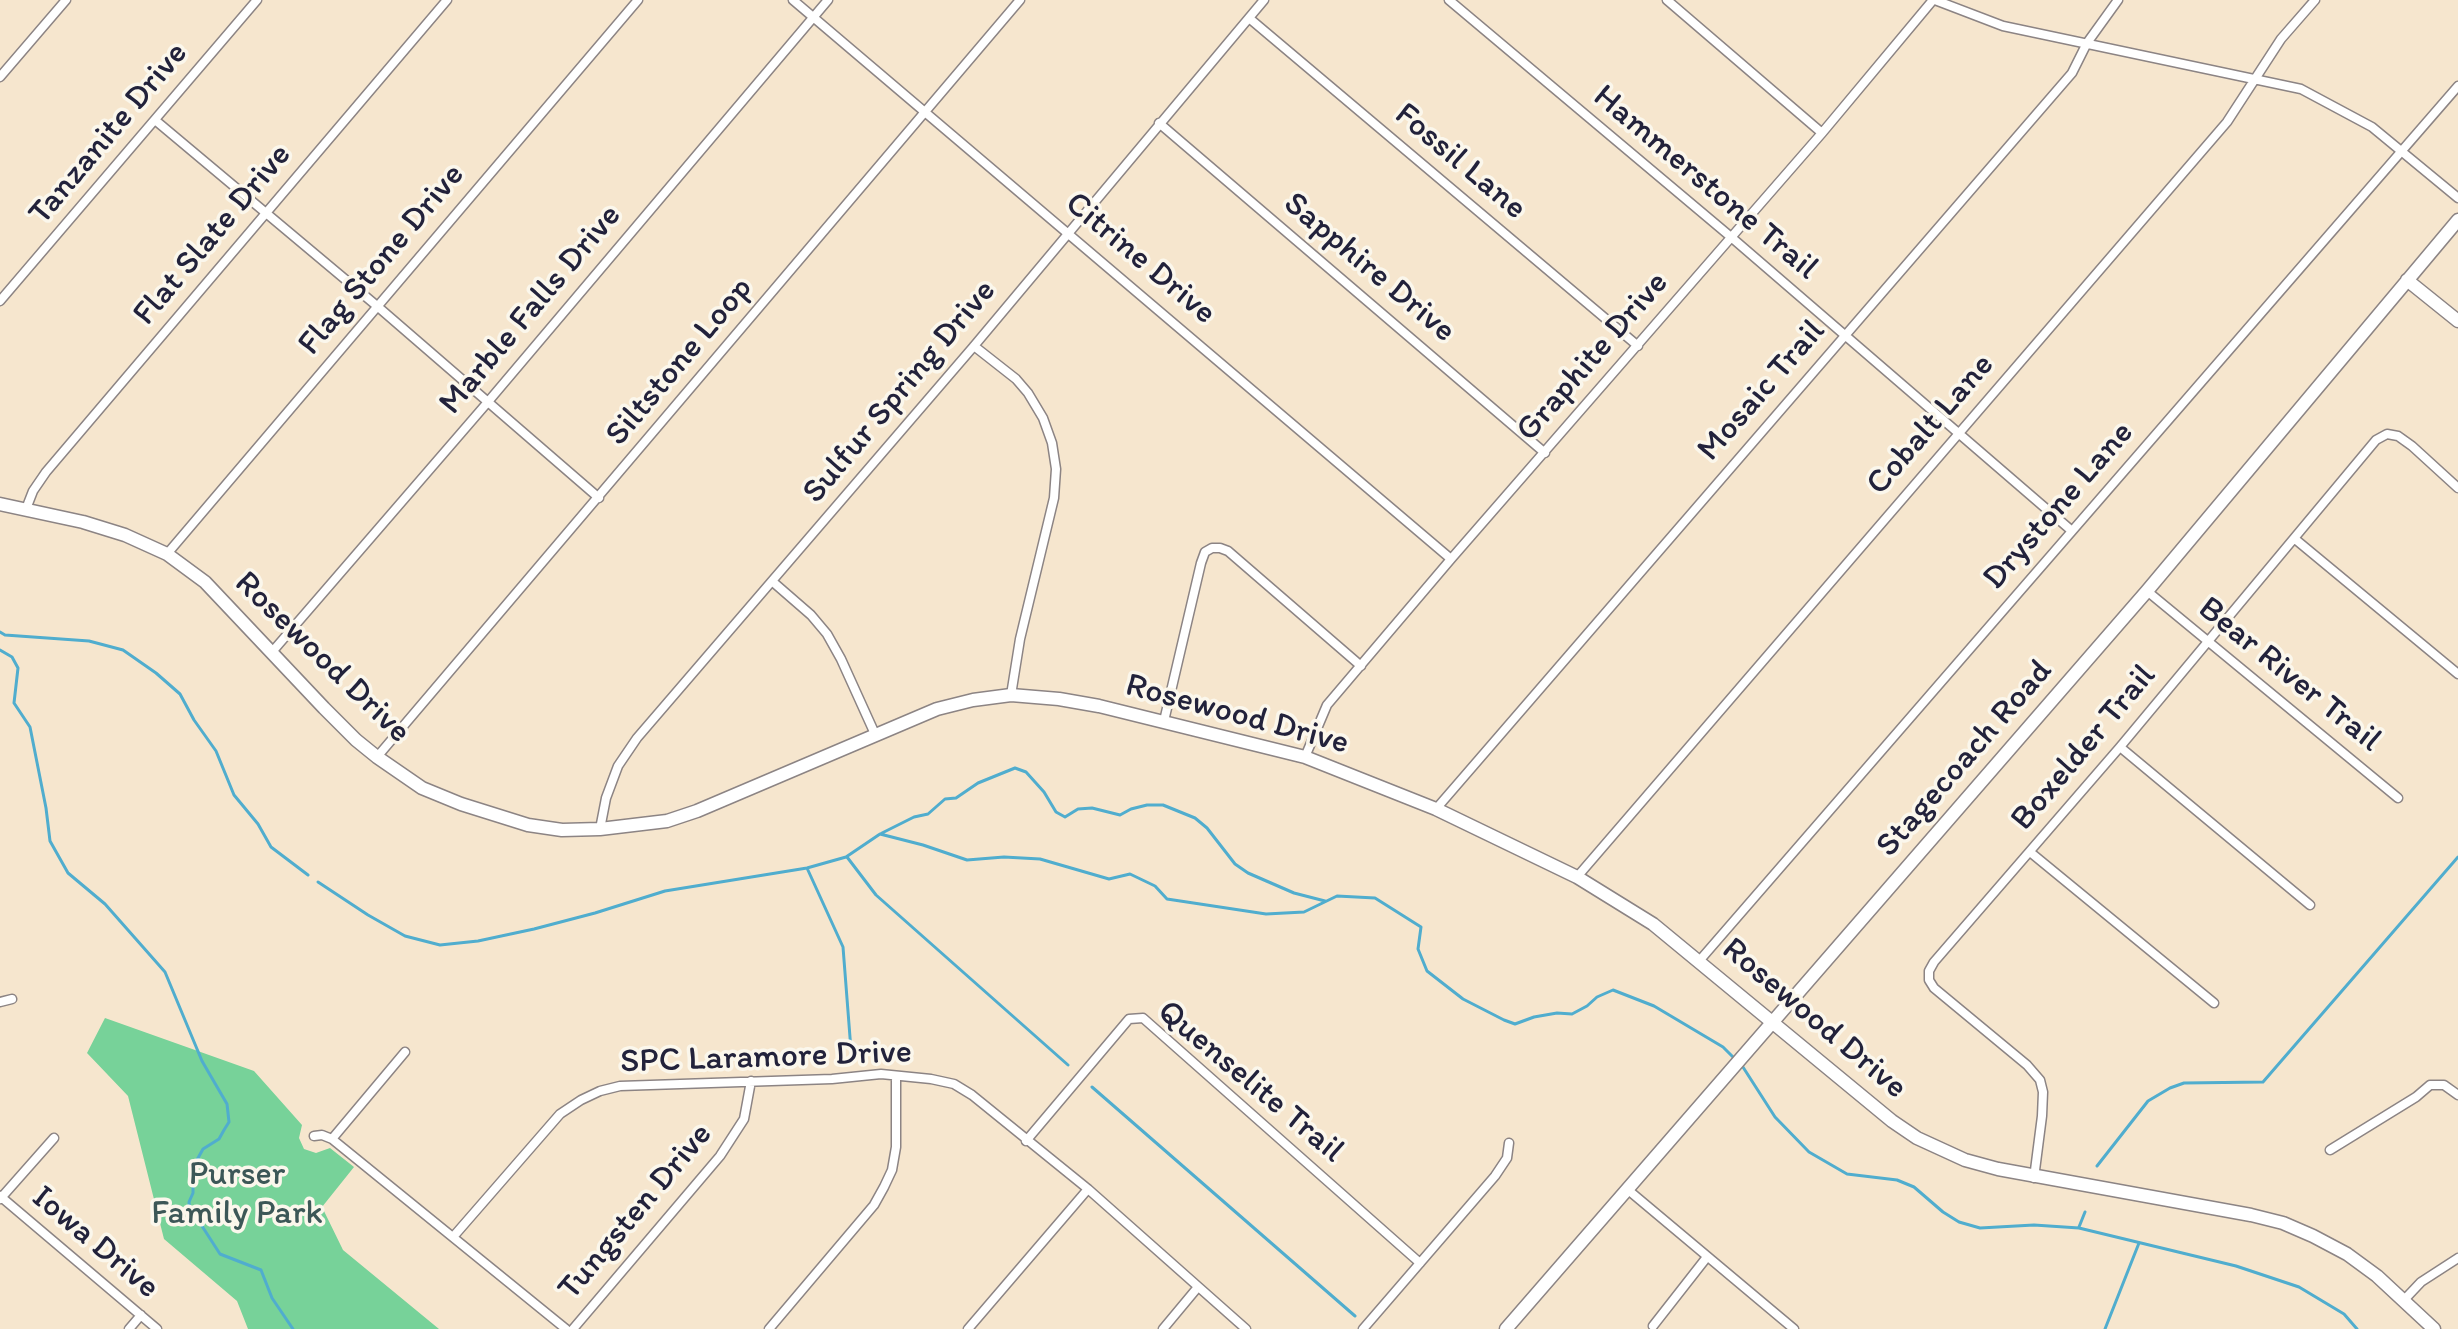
<!DOCTYPE html>
<html>
<head>
<meta charset="utf-8">
<style>
  body { margin:0 }
  canvas { display:block; background:#f6e6ce }
</style>
</head>
<body>
<canvas width="2458" height="1329"></canvas>
<script>
const ctx = document.querySelector('canvas').getContext('2d');
ctx.lineJoin = 'round';
function paint(path, color) { ctx.fillStyle = color; ctx.fill(path, 'evenodd'); }
const shape = rows => new Path2D(rows.map(r => 'M' + r).join(''));
function stroke(path, color, width, dash) { ctx.strokeStyle = color; ctx.lineWidth = width; ctx.lineCap = dash ? 'butt' : 'round'; ctx.setLineDash(dash || []); ctx.stroke(path); }
function label(font, color, halo, rows, align = 'center') {
  ctx.font = font + ' Itim,sans-serif'; ctx.lineWidth = 7; ctx.setLineDash([]); ctx.textBaseline = 'middle'; ctx.strokeStyle = halo; ctx.fillStyle = color; for (const [text, x, y, turn = 0] of rows) {
    ctx.save(); ctx.translate(x, y); ctx.rotate((+turn || 0) * Math.PI / 180); ctx.textAlign = isNaN(turn) ? turn : align; if (halo) ctx.strokeText(text, 0, 0); ctx.fillText(text, 0, 0); ctx.restore();
  }
}
paint(shape([
  [105,1018,254,1071,302,1125,299,1138,304,1149,316,1153,330,1148,354,1167,322,1207,343,1250,439,1329,248,1329,237,1301,164,1239,128,1096,87,1053]
]), '#77d299');
stroke(shape([
  [0,632,5,635,89,641,123,650,156,673,180,694,194,720,216,751,234,795,258,824,271,847,308,875],
  [0,650,12,657,18,668,14,703,30,727,46,808,50,841,68,873,105,904,165,972,202,1061,227,1104,229,1122,224,1130,219,1139,203,1149,193,1167,193,1193,189,1202,190,1212,200,1223,220,1254,261,1270,272,1298,293,1329],
  [882,833,914,817,928,814,945,799,956,798,978,783,1015,768,1026,772,1044,792,1056,812,1065,817,1078,809,1092,808,1120,815,1131,809,1147,805,1163,805,1195,818,1207,828,1235,864,1248,873,1294,893,1325,901],
  [847,857,876,895,1068,1065],
  [807,868,843,947,852,1063],
  [318,882,368,915,405,936,440,945,478,941,534,929,595,913,665,891,807,868,846,857,880,834,923,845,967,860,1004,857,1040,859,1109,879,1130,874,1155,886,1167,899,1266,914,1304,912,1337,896,1375,898,1421,927,1418,949,1427,971,1463,999,1504,1020,1515,1024,1534,1017,1557,1013,1572,1014,1587,1006,1597,997,1613,990,1654,1006,1723,1047,1735,1059],
  [1741,1064,1775,1117,1809,1152,1847,1174,1897,1180,1914,1187,1943,1212,1959,1222,1980,1228,2034,1225,2079,1228,2236,1266,2299,1287,2344,1314,2357,1329],
  [1092,1087,1355,1316],
  [2097,1166,2148,1101,2170,1088,2184,1083,2263,1082,2458,857],
  [2079,1227,2085,1212],
  [2105,1329,2139,1243]
]), '#50adce', 3);
const street = shape([
  [793,0,1451,559],
  [1449,0,1731,237,2072,531],
  [1667,0,1822,133],
  [1935,0,2003,26,2301,89,2372,127,2458,198],
  [1249,18,1638,346],
  [0,77,66,0],
  [155,120,377,306,599,498],
  [1159,123,1545,453],
  [0,301,257,0],
  [974,346,1016,379,1028,393,1043,418,1052,443,1056,469,1054,498,1020,639,1011,695],
  [26,509,33,491,46,472,447,0],
  [2295,539,2458,674],
  [167,554,638,0],
  [773,582,811,615,827,634,841,659,875,734],
  [2147,591,2398,798],
  [272,652,487,403,828,0],
  [1164,721,1201,563,1205,552,1212,548,1220,548,1228,551,1361,666],
  [2120,747,2310,905],
  [377,757,1020,0],
  [1305,757,1327,705,1451,559,1822,133,1933,0],
  [1436,809,2072,73,2087,43,2118,0],
  [600,829,606,798,618,766,637,738,974,346,1264,0],
  [2030,852,2214,1003],
  [1577,877,2227,122,2281,39,2315,0],
  [1700,960,2458,86],
  [0,1002,12,999],
  [314,1136,322,1135,332,1139,566,1329],
  [332,1139,405,1052],
  [1026,1141,1129,1019,1143,1018,1420,1263],
  [2330,1150,2416,1097,2430,1085,2444,1085,2458,1095],
  [2034,1178,2042,1116,2043,1092,2040,1080,2027,1065,1934,988,1929,980,1929,971,1934,962,2120,747,2376,440,2387,434,2398,436,2412,446,2458,488],
  [1627,1189,1794,1329],
  [0,1196,157,1329],
  [0,1199,54,1138],
  [453,1237,560,1114,581,1100,600,1091,620,1086,832,1079,881,1074,931,1079,954,1084,972,1095,1088,1189,1246,1329],
  [2404,1300,2421,1282,2458,1258],
  [1653,1326,1707,1257],
  [129,1329,141,1315],
  [573,1329,720,1156,744,1119,751,1081],
  [769,1329,874,1205,884,1187,892,1170,896,1147,896,1076],
  [968,1329,1088,1189],
  [1163,1329,1198,1287],
  [1363,1329,1495,1176,1507,1158,1509,1143]
]);
const secondary = shape([
  [2407,280,2458,321],
  [0,504,83,522,125,535,167,554,205,582,324,708,356,740,377,757,422,788,461,804,528,825,562,830,600,829,667,821,697,811,937,709,973,700,1011,695,1059,699,1099,706,1305,757,1436,809,1577,877,1653,924,1892,1121,1917,1138,1965,1160,1998,1169,2251,1215,2283,1223,2313,1236,2347,1254,2377,1276,2434,1329],
  [1506,1329,2147,591,2458,220]
]);
stroke(street, '#8c8484', 11);
stroke(secondary, '#8c8484', 15);
stroke(street, '#fff', 8);
stroke(secondary, '#fff', 12);
label('34px', '#22223b', '#fbf7ec', [
  ["Tanzanite Drive",109,134,-50],
  ["Fossil Lane",1460,162,40],
  ["Hammerstone Trail",1705,183,40],
  ["Flat Slate Drive",213,235,-50],
  ["Citrine Drive",1140,259,40],
  ["Flag Stone Drive",382,260,-50],
  ["Sapphire Drive",1369,268,40],
  ["Marble Falls Drive",531,310,-50],
  ["Graphite Drive",1593,357,-49],
  ["Siltstone Loop",680,362,-50],
  ["Mosaic Trail",1762,391,-49],
  ["Sulfur Spring Drive",900,392,-50],
  ["Cobalt Lane",1931,425,-49],
  ["Drystone Lane",2059,506,-49],
  ["Rosewood Drive",322,658,44],
  ["Bear River Trail",2289,675,39],
  ["Rosewood Drive",1237,715,15],
  ["Boxelder Trail",2084,748,-50],
  ["Stagecoach Road",1965,759,-49],
  ["Rosewood Drive",1814,1019,40],
  ["SPC Laramore Drive",766,1058,-2],
  ["Quenselite Trail",1250,1082,40],
  ["Tungsten Drive",636,1212,-50],
  ["Iowa Drive",95,1243,40]
]);
label('34px', '#3c5757', '#fbf7ec', [
  ["Purser",237,1175],
  ["Family Park",237,1214]
]);
</script>
</body>
</html>
